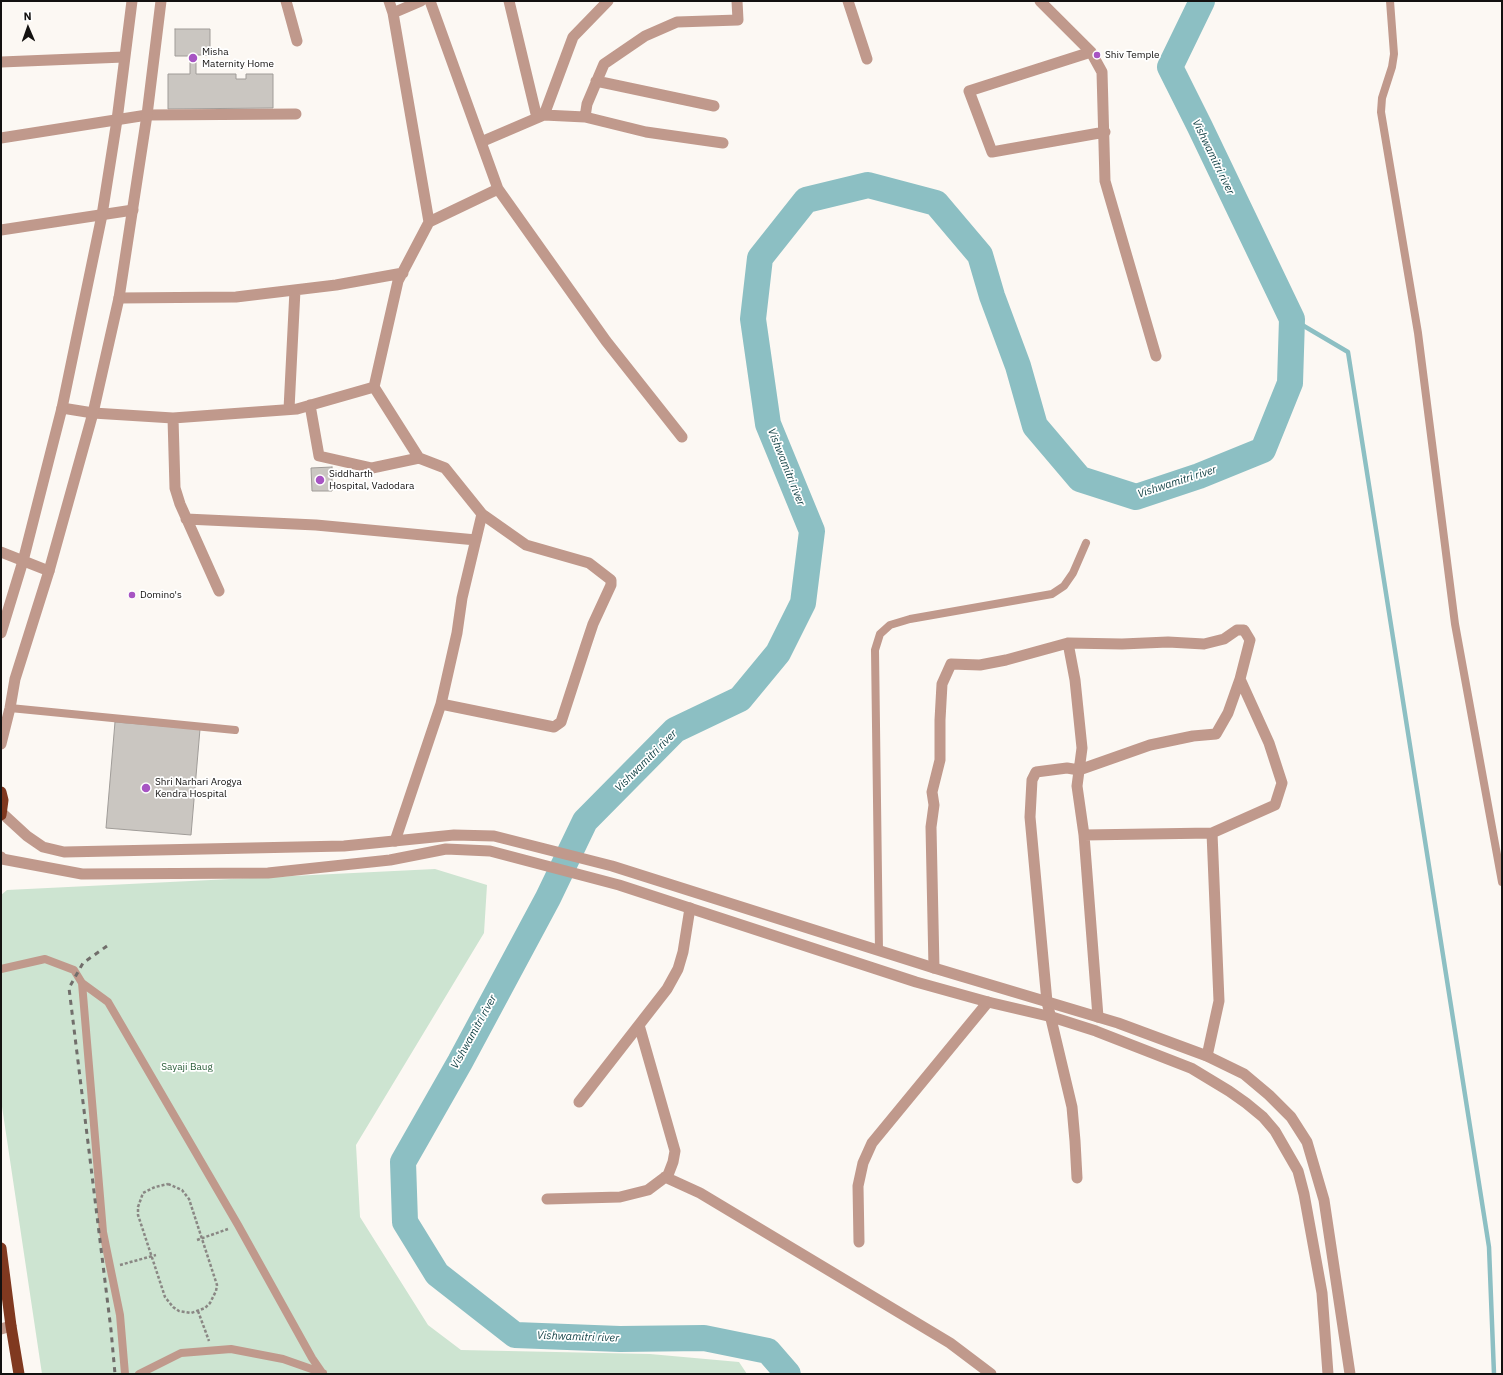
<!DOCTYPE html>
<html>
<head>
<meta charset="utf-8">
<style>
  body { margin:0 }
  #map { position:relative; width:1503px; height:1375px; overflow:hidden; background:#fcf8f3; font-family:"IBM Plex Sans",sans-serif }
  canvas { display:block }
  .frame { position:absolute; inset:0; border:2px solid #131110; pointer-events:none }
  .north { position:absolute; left:8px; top:8px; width:40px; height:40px; -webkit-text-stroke:3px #fff; paint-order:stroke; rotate:358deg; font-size:11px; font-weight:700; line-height:16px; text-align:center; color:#131110 }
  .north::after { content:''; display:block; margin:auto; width:14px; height:18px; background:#131110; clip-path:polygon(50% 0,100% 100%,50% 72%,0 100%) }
</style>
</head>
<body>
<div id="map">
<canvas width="1503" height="1375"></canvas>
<div class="frame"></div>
<div class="north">N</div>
</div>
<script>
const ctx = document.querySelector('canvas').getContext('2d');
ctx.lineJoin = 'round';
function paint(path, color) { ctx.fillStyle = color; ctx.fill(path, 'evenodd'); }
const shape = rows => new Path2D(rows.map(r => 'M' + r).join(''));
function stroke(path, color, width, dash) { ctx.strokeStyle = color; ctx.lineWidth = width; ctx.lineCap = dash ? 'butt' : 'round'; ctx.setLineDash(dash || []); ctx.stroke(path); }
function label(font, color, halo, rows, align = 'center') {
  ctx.font = font + ' "IBM Plex Sans",sans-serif'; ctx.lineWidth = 3.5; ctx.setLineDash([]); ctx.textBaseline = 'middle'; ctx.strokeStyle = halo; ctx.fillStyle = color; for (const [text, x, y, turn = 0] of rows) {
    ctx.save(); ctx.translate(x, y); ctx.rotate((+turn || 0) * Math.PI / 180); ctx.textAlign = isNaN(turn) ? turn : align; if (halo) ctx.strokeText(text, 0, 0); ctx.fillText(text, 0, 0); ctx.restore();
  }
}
paint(shape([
  [435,869,487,885,484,933,356,1145,360,1217,428,1325,461,1350,650,1354,739,1362,747,1374,42,1374,1,1100,1,895,7,890]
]), '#cde4d1');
stroke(shape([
  [1292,319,1348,352,1489,1247,1494,1374]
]), '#8cbfc3', 4.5);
stroke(shape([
  [788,1374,768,1351,704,1338,620,1339,515,1335,437,1274,405,1222,403,1162,460,1062,548,898,585,821,675,730,740,699,778,653,803,603,812,531,768,424,753,319,760,258,806,200,868,185,936,203,980,255,992,296,1018,366,1035,426,1080,479,1136,497,1199,476,1263,450,1290,383,1292,319,1200,127,1170,67,1202,1]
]), '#8cbfc3', 26);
const building = shape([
  [175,29,210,29,210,55,196,55,196,74,236,74,236,79,246,79,246,74,273,74,273,108,168,109,168,74,190,74,190,56,175,56,175,29],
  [332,467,332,491,312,491,311,468,332,467],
  [115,722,200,729,191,835,106,828,115,722]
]);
paint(building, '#cac6c1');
stroke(building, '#a09c98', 1);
stroke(shape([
  [168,1184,182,1190,189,1199,217,1285,216,1291,210,1303,205,1308,191,1313,179,1311,173,1307,165,1297,138,1215,138,1207,143,1193,155,1187,168,1184],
  [197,1240,228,1229],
  [120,1265,156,1255],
  [198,1311,209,1341]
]), '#8a8784', 2.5, [3, 2]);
stroke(shape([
  [1390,1,1394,54,1392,67,1382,98,1381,112,1418,333,1455,624,1502,882],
  [10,708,235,730],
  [879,951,875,650,880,634,890,625,910,619,1052,594,1064,586,1073,573,1086,543],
  [1,969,45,959,74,970,82,983,108,1002,238,1225,312,1358,323,1374],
  [82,983,103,1232,120,1315,125,1374],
  [139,1374,181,1353,231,1349,283,1359,323,1373]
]), '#c0998c', 8);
stroke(shape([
  [286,1,297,41],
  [389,1,393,13],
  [421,1,393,13,429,222],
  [430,1,481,142],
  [509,1,537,118],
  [848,1,867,59],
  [1040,1,1091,52,1102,72,1105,181,1156,356],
  [1091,52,969,91,992,152,1105,132],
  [1,62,124,57],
  [596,81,714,106],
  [544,115,585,117],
  [1,138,147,115,296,114],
  [723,143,646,132,585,117,587,104,604,64,645,36,677,22,738,20,737,1],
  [498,189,606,341,682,437],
  [1,230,133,210],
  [119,298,236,297,336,285,403,273],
  [374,387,419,458],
  [310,405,319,456,372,468,419,458,445,468,482,514,526,545,589,563,611,580,611,585,593,624,586,645,561,722,554,727,441,704],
  [62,408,93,413,173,418,297,409,374,387,398,281,429,222,498,189,481,142,544,115,573,37,608,1],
  [289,409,295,290],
  [173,418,175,488,180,504,219,591],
  [186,519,316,525,476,540],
  [1,552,49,571],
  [1068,643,1075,680,1082,748,1077,786,1084,835,1098,1017],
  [395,841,441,704,457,633,462,598,482,514],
  [934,968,931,827,934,805,932,792,940,760,940,720,942,684,951,664,980,665,1006,660,1068,643,1122,644,1168,642,1204,644,1224,639,1237,630,1244,630,1250,640,1240,679,1269,743,1282,783,1275,805,1212,833,1084,835],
  [1207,1056,1219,1001,1212,833],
  [579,1102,667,989,678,969,683,952,690,908],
  [665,1177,700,1193,950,1343,991,1374],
  [1077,1178,1075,1141,1072,1107,1047,1002,1030,817,1032,780,1036,772,1067,768,1079,770,1150,745,1193,736,1216,734,1228,713,1240,679],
  [547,1199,620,1197,648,1190,668,1175,673,1162,675,1151,639,1025],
  [859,1242,858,1186,863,1163,872,1143,988,1002]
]), '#c0998c', 11);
stroke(shape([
  [1,633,23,561,62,408,102,215,117,120,132,1],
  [1,744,10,708,15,679,49,571,93,413,119,298,147,115,161,1],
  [2,813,27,836,43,847,64,852,344,846,454,835,494,836,612,866,934,968,1118,1023,1207,1056,1244,1074,1269,1095,1291,1117,1307,1142,1324,1200,1350,1374],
  [1,857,2,859,82,874,268,873,390,860,446,849,490,851,619,885,916,982,988,1002,1052,1017,1096,1031,1191,1068,1229,1091,1246,1103,1263,1117,1275,1131,1298,1171,1304,1194,1322,1293,1328,1374],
  [1,1329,11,1326]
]), '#c0998c', 11);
stroke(shape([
  [1,792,3,800,1,815],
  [1,1248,11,1326,19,1374]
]), '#803920', 11);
stroke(shape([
  [107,946,83,963,69,988,111,1330,115,1374]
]), '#716e6b', 3, [5, 5]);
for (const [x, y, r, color] of [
  [1097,55,4,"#a754c3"],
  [193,58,5,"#a754c3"],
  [320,480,5,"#a754c3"],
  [132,595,4,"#a754c3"],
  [146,788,5,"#a754c3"]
]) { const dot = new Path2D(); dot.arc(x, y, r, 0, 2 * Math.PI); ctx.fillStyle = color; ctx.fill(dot); stroke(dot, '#fff', 1.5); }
label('10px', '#131110', '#fff', [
  ["Misha",202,52],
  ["Maternity Home",202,64],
  ["Shiv Temple",1105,55],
  ["Siddharth",329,474],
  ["Hospital, Vadodara",329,486],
  ["Domino's",140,595],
  ["Shri Narhari Arogya",155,782],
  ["Kendra Hospital",155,794]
], 'left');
label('10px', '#285c37', '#fff', [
  ["Sayaji Baug",187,1067]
]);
label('italic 11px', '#144347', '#fff', [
  ["Vishwamitri river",1213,157,64],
  ["Vishwamitri river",786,467,68],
  ["Vishwamitri river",1177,482,-18],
  ["Vishwamitri river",646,761,-45],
  ["Vishwamitri river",474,1032,-61],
  ["Vishwamitri river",578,1337,2]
]);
</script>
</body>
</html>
